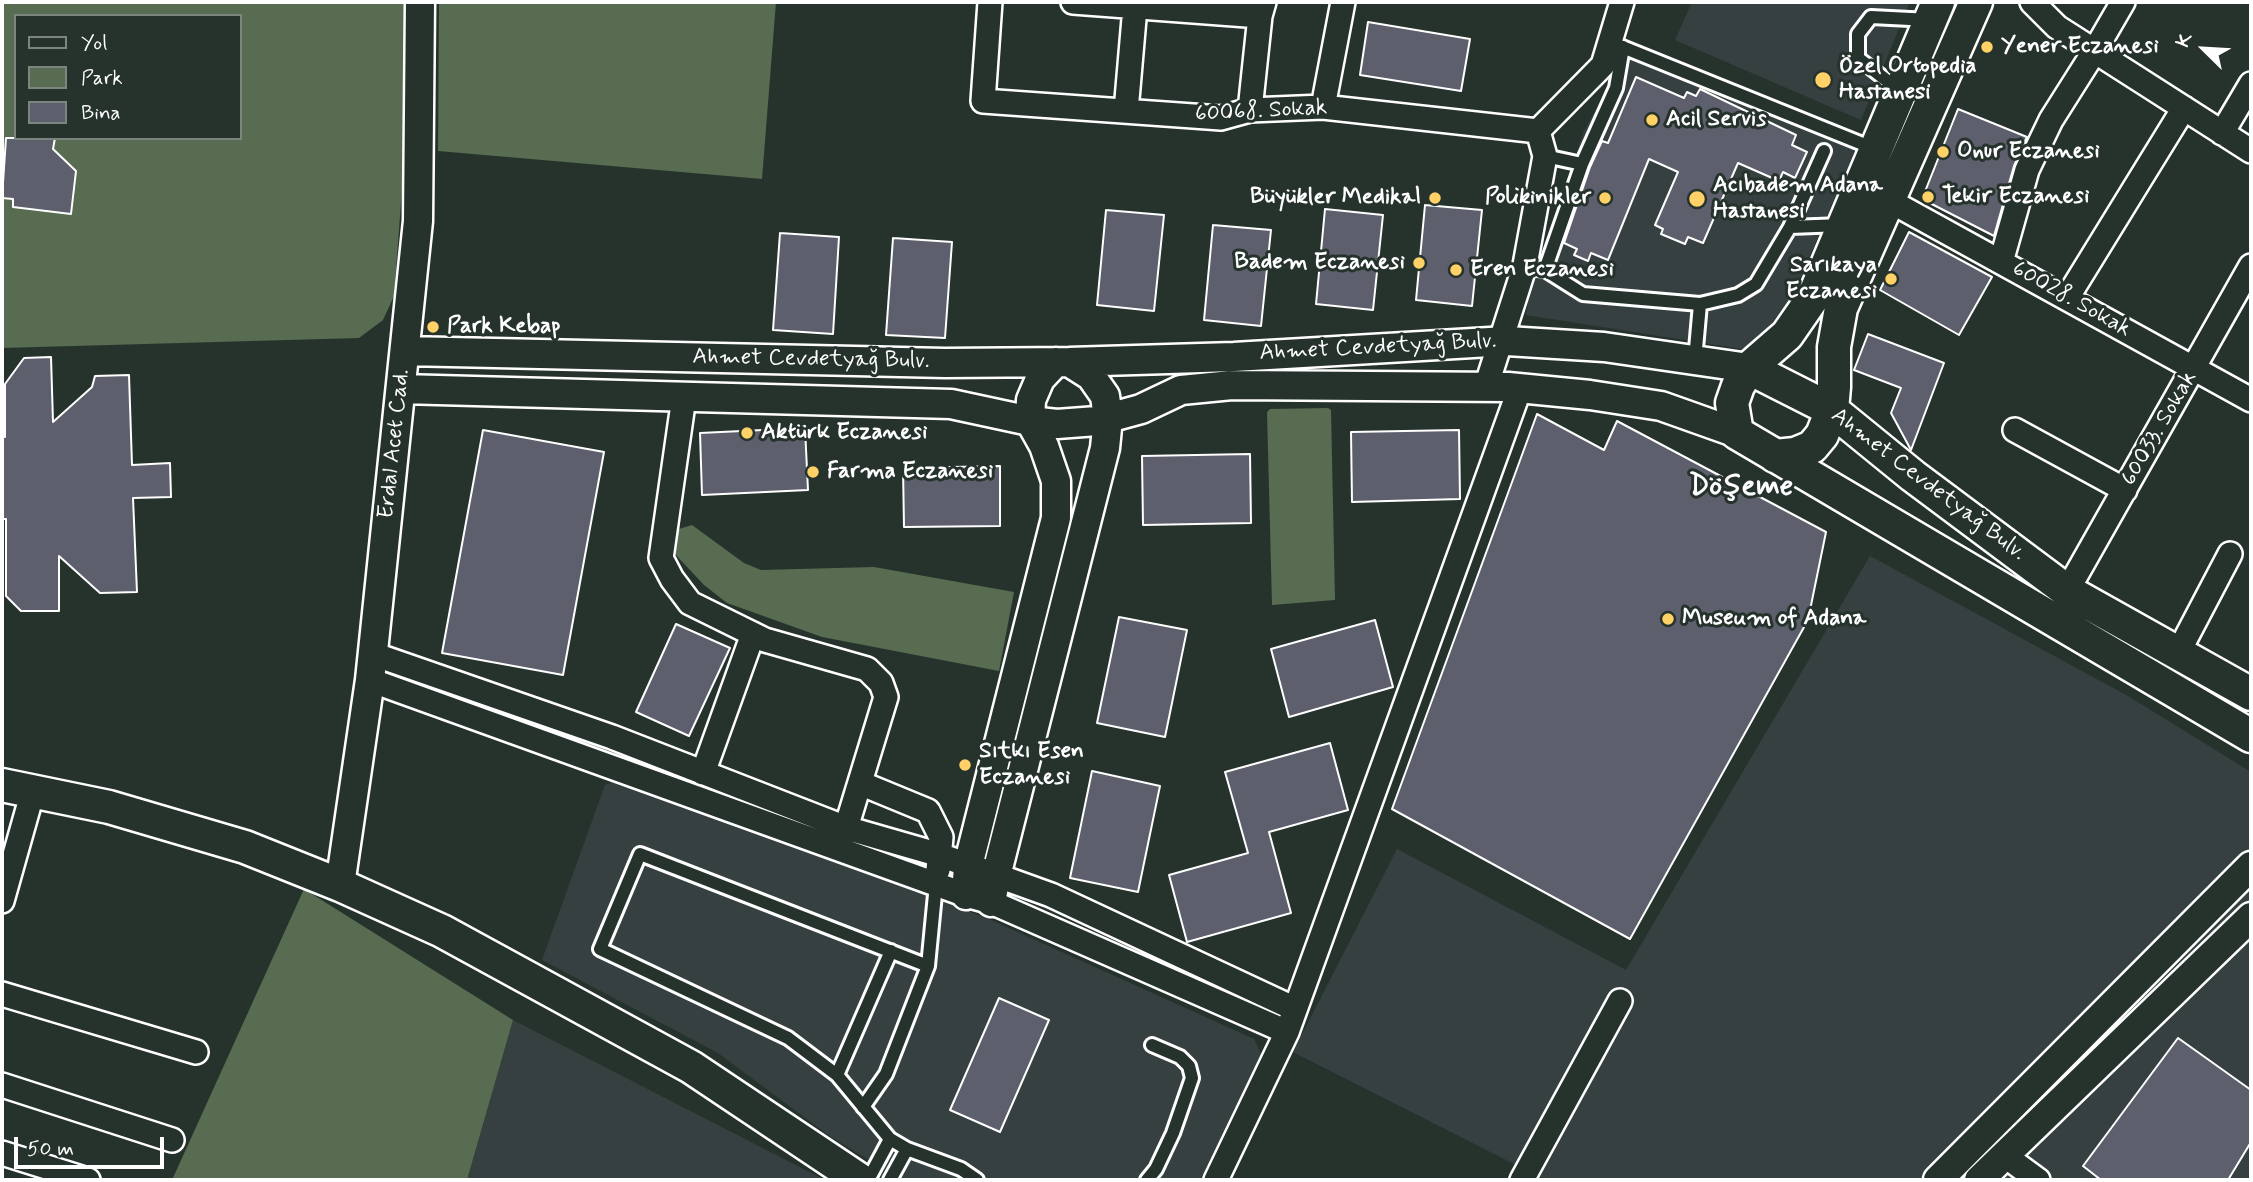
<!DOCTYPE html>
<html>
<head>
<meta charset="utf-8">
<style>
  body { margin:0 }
  #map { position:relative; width:2253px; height:1182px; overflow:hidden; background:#26332d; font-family:Mynerve,sans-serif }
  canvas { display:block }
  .frame { position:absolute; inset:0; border:4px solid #fff; pointer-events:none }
  .legend { position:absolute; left:14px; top:14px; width:228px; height:126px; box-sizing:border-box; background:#26332d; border:2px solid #7d8581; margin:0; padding:9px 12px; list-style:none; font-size:21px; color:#fff }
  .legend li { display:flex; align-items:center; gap:14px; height:35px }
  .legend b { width:35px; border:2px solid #7d8581 }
  .north { position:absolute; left:2169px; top:14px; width:70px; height:70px; -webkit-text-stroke:5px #26332d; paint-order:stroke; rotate:294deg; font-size:19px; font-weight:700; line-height:28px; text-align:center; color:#fff }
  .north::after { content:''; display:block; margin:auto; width:24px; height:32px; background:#fff; clip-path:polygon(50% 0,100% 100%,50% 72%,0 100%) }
  .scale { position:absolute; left:14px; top:1137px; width:150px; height:32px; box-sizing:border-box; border:4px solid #fff; border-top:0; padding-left:9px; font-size:21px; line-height:24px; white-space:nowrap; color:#fff; -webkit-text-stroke:5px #26332d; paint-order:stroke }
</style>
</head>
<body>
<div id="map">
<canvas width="2253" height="1182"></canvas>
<div class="frame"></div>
<ul class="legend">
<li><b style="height:9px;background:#26332d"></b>Yol</li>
<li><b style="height:19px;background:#576c50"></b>Park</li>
<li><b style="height:19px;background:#5d5f6c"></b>Bina</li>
</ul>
<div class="north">K</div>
<div class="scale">50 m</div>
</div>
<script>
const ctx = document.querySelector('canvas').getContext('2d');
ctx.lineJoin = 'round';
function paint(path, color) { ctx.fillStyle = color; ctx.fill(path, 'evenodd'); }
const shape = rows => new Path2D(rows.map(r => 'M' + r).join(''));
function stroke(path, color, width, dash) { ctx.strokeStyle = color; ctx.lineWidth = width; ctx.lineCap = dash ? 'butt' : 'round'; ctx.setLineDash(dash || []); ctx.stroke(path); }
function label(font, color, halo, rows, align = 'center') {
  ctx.font = font + ' Mynerve,sans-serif'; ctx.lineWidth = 6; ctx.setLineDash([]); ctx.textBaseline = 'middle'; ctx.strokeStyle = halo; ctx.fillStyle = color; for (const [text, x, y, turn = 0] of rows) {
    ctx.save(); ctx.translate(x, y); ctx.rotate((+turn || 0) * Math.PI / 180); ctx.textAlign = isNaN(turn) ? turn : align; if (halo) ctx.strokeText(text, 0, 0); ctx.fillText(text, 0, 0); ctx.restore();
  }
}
paint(shape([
  [1692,2,1910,2,1861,120,1675,40],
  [1630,47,1856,148,1789,305,1759,338,1742,349,1526,315,1529,294,1584,131],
  [1870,556,2128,696,2251,772,2251,1180,1508,1180,1516,1165,1293,1052,1397,849,1626,970],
  [625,778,991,920,1254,1039,1261,1054,1200,1180,902,1180,831,1137,718,1053,542,960,605,785],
  [513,1020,825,1180,467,1180]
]), '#364040');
paint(shape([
  [2,2,405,2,403,176,394,296,383,320,359,338,2,348],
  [16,16,240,16,240,138,16,138],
  [439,2,776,2,762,179,438,151],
  [1328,408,1331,410,1335,600,1272,605,1267,412,1270,409],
  [692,525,744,563,761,570,874,567,1014,592,999,671,822,637,727,603,704,585,674,553,669,539,679,529],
  [304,889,513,1020,467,1180,172,1180]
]), '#576c50');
const building = shape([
  [1368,22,1470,39,1461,91,1360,75,1368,22],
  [1636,77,1684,98,1687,92,1696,96,1700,89,1796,135,1792,145,1807,152,1795,178,1783,172,1779,181,1738,163,1703,243,1688,237,1685,244,1661,234,1663,229,1655,225,1678,172,1649,159,1608,260,1591,253,1588,261,1574,255,1577,249,1564,243,1590,167,1602,141,1608,143,1636,77],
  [1958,109,2027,137,2014,166,1994,236,1922,199,1958,109],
  [6,138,55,138,53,149,76,171,71,214,13,207,13,199,2,198,6,138],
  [1425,205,1482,210,1472,306,1416,300,1425,205],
  [1325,209,1383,215,1373,310,1316,304,1325,209],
  [1106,210,1164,215,1154,311,1097,305,1106,210],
  [1213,225,1271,230,1261,326,1204,320,1213,225],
  [1909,232,1992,277,1959,335,1880,290,1909,232],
  [780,233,839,237,833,334,773,330,780,233],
  [893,238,952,242,945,338,886,335,893,238],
  [1868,334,1944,363,1911,450,1891,413,1901,388,1854,370,1868,334],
  [51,357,53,422,92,387,95,376,129,375,132,465,170,463,171,497,133,498,137,592,100,593,59,556,59,611,21,611,6,596,6,519,2,519,2,437,5,437,5,384,24,358,51,357],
  [1537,414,1604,450,1617,421,1826,532,1808,620,1630,939,1392,809,1537,414],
  [805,428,808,490,702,495,700,433,805,428],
  [483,430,604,452,563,675,442,653,483,430],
  [1459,430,1460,499,1352,502,1351,432,1459,430],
  [1250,454,1251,523,1143,525,1142,456,1250,454],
  [1000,466,1000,526,904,527,903,468,1000,466],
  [1119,617,1187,630,1165,737,1097,723,1119,617],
  [1375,620,1393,687,1289,717,1271,649,1375,620],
  [676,624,730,648,689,736,636,712,676,624],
  [1330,743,1348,810,1269,832,1291,913,1187,942,1169,875,1248,853,1225,772,1330,743],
  [1092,771,1160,786,1138,892,1070,878,1092,771],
  [999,998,1049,1020,1000,1132,950,1110,999,998],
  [2178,1038,2251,1090,2251,1142,2228,1180,2101,1180,2083,1166,2178,1038]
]);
paint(building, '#5d5f6c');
stroke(building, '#fff', 2);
const service = shape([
  [1610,42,1875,149],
  [1899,90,1858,58,1858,34,1871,17,1930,20],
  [1824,151,1790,227,1842,225],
  [1545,156,1582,164,1616,88,1623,47],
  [1538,269,1545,270,1582,164],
  [1545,270,1583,294,1700,304,1695,360],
  [1700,304,1738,295,1756,284,1790,227],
  [928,966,640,854,600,949,788,1038,837,1075,890,1139,907,1149,961,1169,977,1180],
  [837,1075,891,951],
  [863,1107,886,1074,928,966,936,884],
  [868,1180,890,1139],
  [890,1180,907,1149],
  [1147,1180,1156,1169,1173,1133,1192,1078,1189,1066,1180,1057,1152,1045]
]);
const minor = shape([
  [990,2,983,101,1221,118,1250,110,1323,107,1538,131],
  [1073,2,1260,16],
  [2032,2,2057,27,2251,151],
  [1323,107,1343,2],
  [1250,110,1260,16,1264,2],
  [1126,111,1135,7],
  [2222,133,2251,84],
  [1890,201,2251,400],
  [2001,262,2027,170,2051,120,2094,52,2123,2],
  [2067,298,2184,108],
  [1486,387,1525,265,1545,156,1538,131,1603,65,1622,2],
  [684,397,661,558,672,579,690,603,765,640,867,669,881,683,886,697,846,828],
  [2015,430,2125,490],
  [2067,591,2251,266],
  [2178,653,2230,554],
  [373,654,612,737,846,828,940,855,1051,895,1295,1009],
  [370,680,966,895,991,902,1287,1032],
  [703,773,753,634],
  [860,783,928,811,941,837,938,870],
  [2,901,33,791],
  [2,994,196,1052],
  [2,1085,172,1140],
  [2,1153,88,1180],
  [2004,1155,2038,1180],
  [1216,1180,1287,1032,1520,388],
  [1522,1180,1620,1001]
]);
const tertiary = shape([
  [405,351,945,363,1069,362,1234,357,1507,341,1604,347,1749,368],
  [401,389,951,404,1030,421,1057,424,1097,421,1141,409,1181,390,1232,385,1508,387,1590,395,1661,406,1737,433],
  [340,885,370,680,418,221,420,2],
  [966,895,968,866,1056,518,1056,481,1044,446,1030,421,1031,400,1040,379,1056,362],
  [991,902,996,876,1105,448,1108,418,1105,396,1091,376,1069,362],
  [1938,1180,2251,866],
  [1979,1180,2251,917]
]);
const secondary = shape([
  [1938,2,1814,296,1787,335,1749,368,1738,386,1732,403,1737,433,2251,736],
  [1749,368,1832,410,1913,476,2067,591,2251,694],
  [1775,456,1795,454,1812,447,1822,435,1832,410,1834,387,1834,347,1841,308,1976,2],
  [2,785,109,807,245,847,340,885,442,931,691,1067,860,1180]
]);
stroke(service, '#fff', 18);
stroke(minor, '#fff', 28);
stroke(tertiary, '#fff', 33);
stroke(secondary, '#fff', 37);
stroke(service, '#26332d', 12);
stroke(minor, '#26332d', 23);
stroke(tertiary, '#26332d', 28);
stroke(secondary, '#26332d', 32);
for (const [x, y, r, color] of [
  [1987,47,7,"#ffd166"],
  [1823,80,9,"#ffd166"],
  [1652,120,7,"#ffd166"],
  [1943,152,7,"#ffd166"],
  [1928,197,7,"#ffd166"],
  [1435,198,7,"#ffd166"],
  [1605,198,7,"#ffd166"],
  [1697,199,9,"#ffd166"],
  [1419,263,7,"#ffd166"],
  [1456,270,7,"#ffd166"],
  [1891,279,7,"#ffd166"],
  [433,327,7,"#ffd166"],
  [747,433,7,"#ffd166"],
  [813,472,7,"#ffd166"],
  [1668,619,7,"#ffd166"],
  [965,765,7,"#ffd166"]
]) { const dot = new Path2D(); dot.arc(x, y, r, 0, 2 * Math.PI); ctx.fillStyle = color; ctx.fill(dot); stroke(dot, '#26332d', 2.5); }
label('bold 23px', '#fff', '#26332d', [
  ["Yener Eczanesi",2001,47],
  ["Özel Ortopedia",1839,67],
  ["Hastanesi",1839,93],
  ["Acil Servis",1666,120],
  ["Onur Eczanesi",1957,152],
  ["Acıbadem Adana",1713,186],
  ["Hastanesi",1713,212],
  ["Tekir Eczanesi",1942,197],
  ["Büyükler Medikal",1421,198,"right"],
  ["Polikinikler",1591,198,"right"],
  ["Badem Eczanesi",1405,263,"right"],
  ["Sarıkaya",1877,266,"right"],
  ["Eczanesi",1877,292,"right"],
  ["Eren Eczanesi",1470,270],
  ["Park Kebap",447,327],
  ["Aktürk Eczanesi",761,433],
  ["Farma Eczanesi",827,472],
  ["Museum of Adana",1682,619],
  ["Sıtkı Esen",979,752],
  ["Eczanesi",979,778]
], 'left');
label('23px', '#fff', '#26332d', [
  ["60068. Sokak",1261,112,-3],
  ["60028. Sokak",2071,300,29],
  ["Ahmet Cevdetyağ Bulv.",1378,348,-3],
  ["Ahmet Cevdetyağ Bulv.",811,360,1],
  ["60033. Sokak",2160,429,-60],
  ["Erdal Acet Cad.",395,444,-84],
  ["Ahmet Cevdetyağ Bulv.",1928,485,37]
]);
label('bold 30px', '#fff', '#26332d', [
  ["Döşeme",1741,488]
]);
</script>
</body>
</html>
